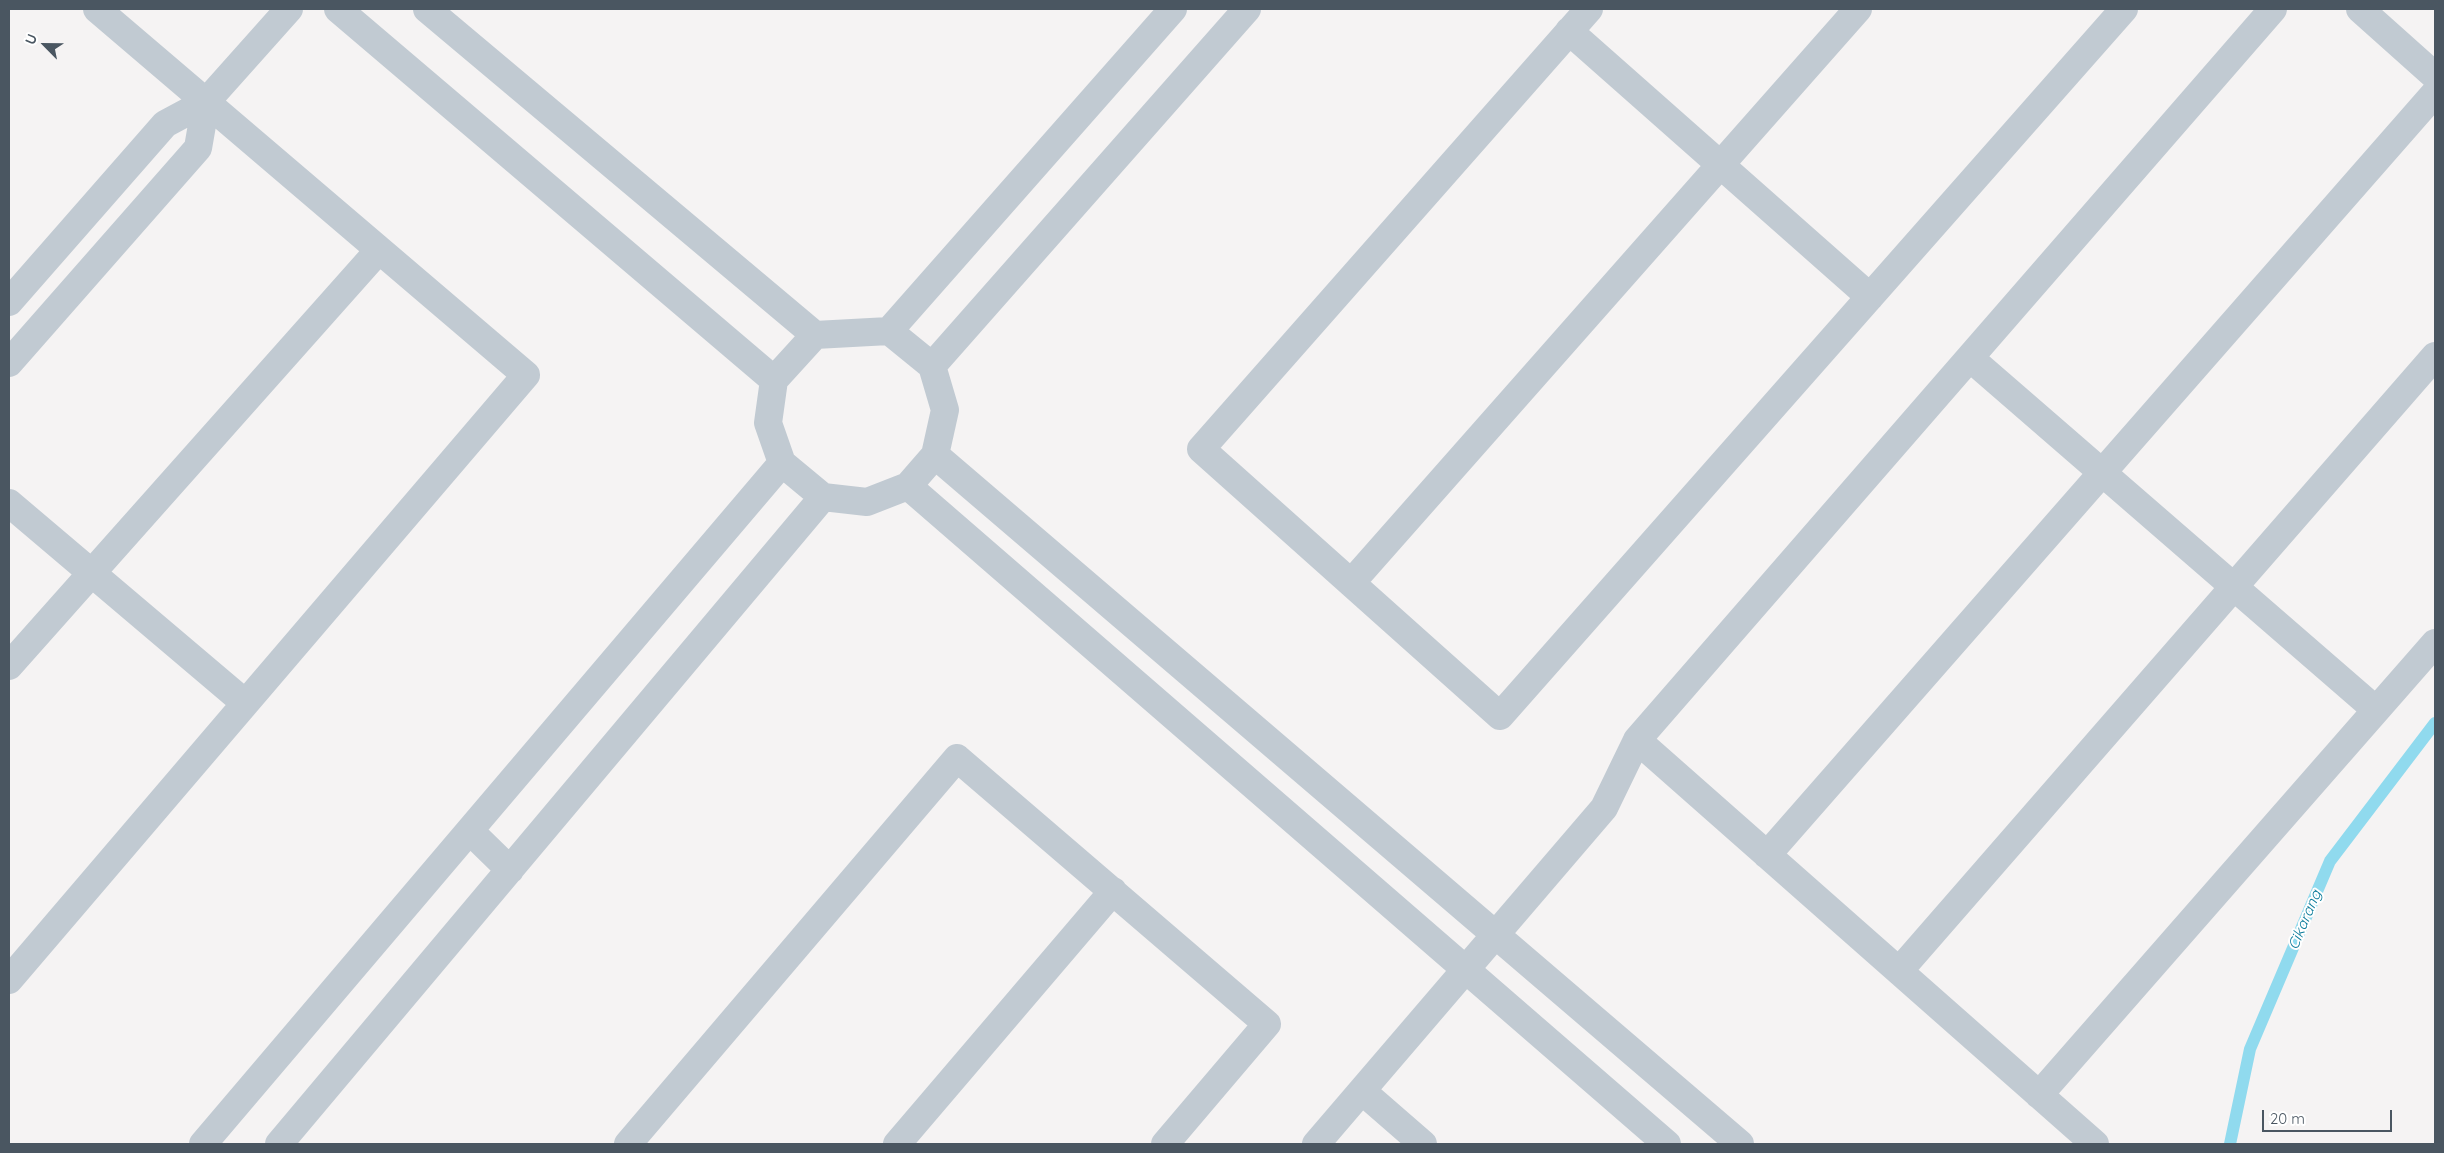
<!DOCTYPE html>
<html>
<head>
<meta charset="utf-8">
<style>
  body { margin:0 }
  #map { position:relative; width:2444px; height:1153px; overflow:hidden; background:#f5f3f3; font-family:Quicksand,sans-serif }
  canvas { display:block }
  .frame { position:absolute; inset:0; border:10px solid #4a5661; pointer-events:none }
  .north { position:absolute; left:20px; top:20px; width:50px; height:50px; -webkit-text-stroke:4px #fff; paint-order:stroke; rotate:293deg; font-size:14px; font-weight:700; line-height:20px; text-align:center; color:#4a5661 }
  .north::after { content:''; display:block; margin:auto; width:18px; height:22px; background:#4a5661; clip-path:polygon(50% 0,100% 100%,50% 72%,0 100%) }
  .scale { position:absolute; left:2262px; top:1110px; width:130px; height:22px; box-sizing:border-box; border:2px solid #4a5661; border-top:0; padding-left:6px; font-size:15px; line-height:18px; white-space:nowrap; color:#4a5661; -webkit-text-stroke:4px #fff; paint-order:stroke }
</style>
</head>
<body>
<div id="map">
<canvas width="2444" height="1153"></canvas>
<div class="frame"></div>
<div class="north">U</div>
<div class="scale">20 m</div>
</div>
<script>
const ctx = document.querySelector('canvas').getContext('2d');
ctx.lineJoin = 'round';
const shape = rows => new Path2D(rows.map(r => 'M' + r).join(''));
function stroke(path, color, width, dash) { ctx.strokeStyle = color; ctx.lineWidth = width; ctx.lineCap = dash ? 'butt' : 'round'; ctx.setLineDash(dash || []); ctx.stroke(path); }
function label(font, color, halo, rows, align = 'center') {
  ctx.font = font + ' Quicksand,sans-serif'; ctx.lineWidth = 4; ctx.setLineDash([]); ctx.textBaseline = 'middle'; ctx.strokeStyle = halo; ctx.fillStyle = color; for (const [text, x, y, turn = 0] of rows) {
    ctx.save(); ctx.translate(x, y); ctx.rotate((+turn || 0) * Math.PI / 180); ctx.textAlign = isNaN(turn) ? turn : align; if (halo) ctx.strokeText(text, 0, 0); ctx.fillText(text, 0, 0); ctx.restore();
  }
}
stroke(shape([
  [2230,1144,2250,1049,2330,861,2435,723]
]), '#90daee', 12);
stroke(shape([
  [338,9,774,380],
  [427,9,815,335],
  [1589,9,1201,449,1500,716,2124,9],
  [2360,9,2435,76],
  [1569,31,1870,297],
  [9,302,165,124,206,102,289,9],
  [889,331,932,366,945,410,935,455,908,486,867,502,823,497,782,463,768,423,774,380,815,335,889,331],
  [889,331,1173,9],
  [1970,358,2376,710],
  [9,363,198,148,206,102],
  [932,366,1247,9],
  [935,455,1740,1144],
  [908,486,1667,1144],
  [9,503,245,703],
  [1351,583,1858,9],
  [9,666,379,250],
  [1637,740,2095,1144],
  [470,831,510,870],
  [1767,855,2435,93],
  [1899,971,2435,356],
  [9,980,526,375,97,9],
  [1362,1091,1423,1144],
  [2039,1095,2435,643],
  [203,1144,782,463],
  [279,1144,823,497],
  [628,1144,957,758,1267,1024,1165,1144],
  [897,1144,1113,891],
  [1316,1144,1604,808,1637,740,2273,9]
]), '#c1cad2', 28);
label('italic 15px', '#0c7c9b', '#fff', [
  ["Cikarang",2305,920,-67]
]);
</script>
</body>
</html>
